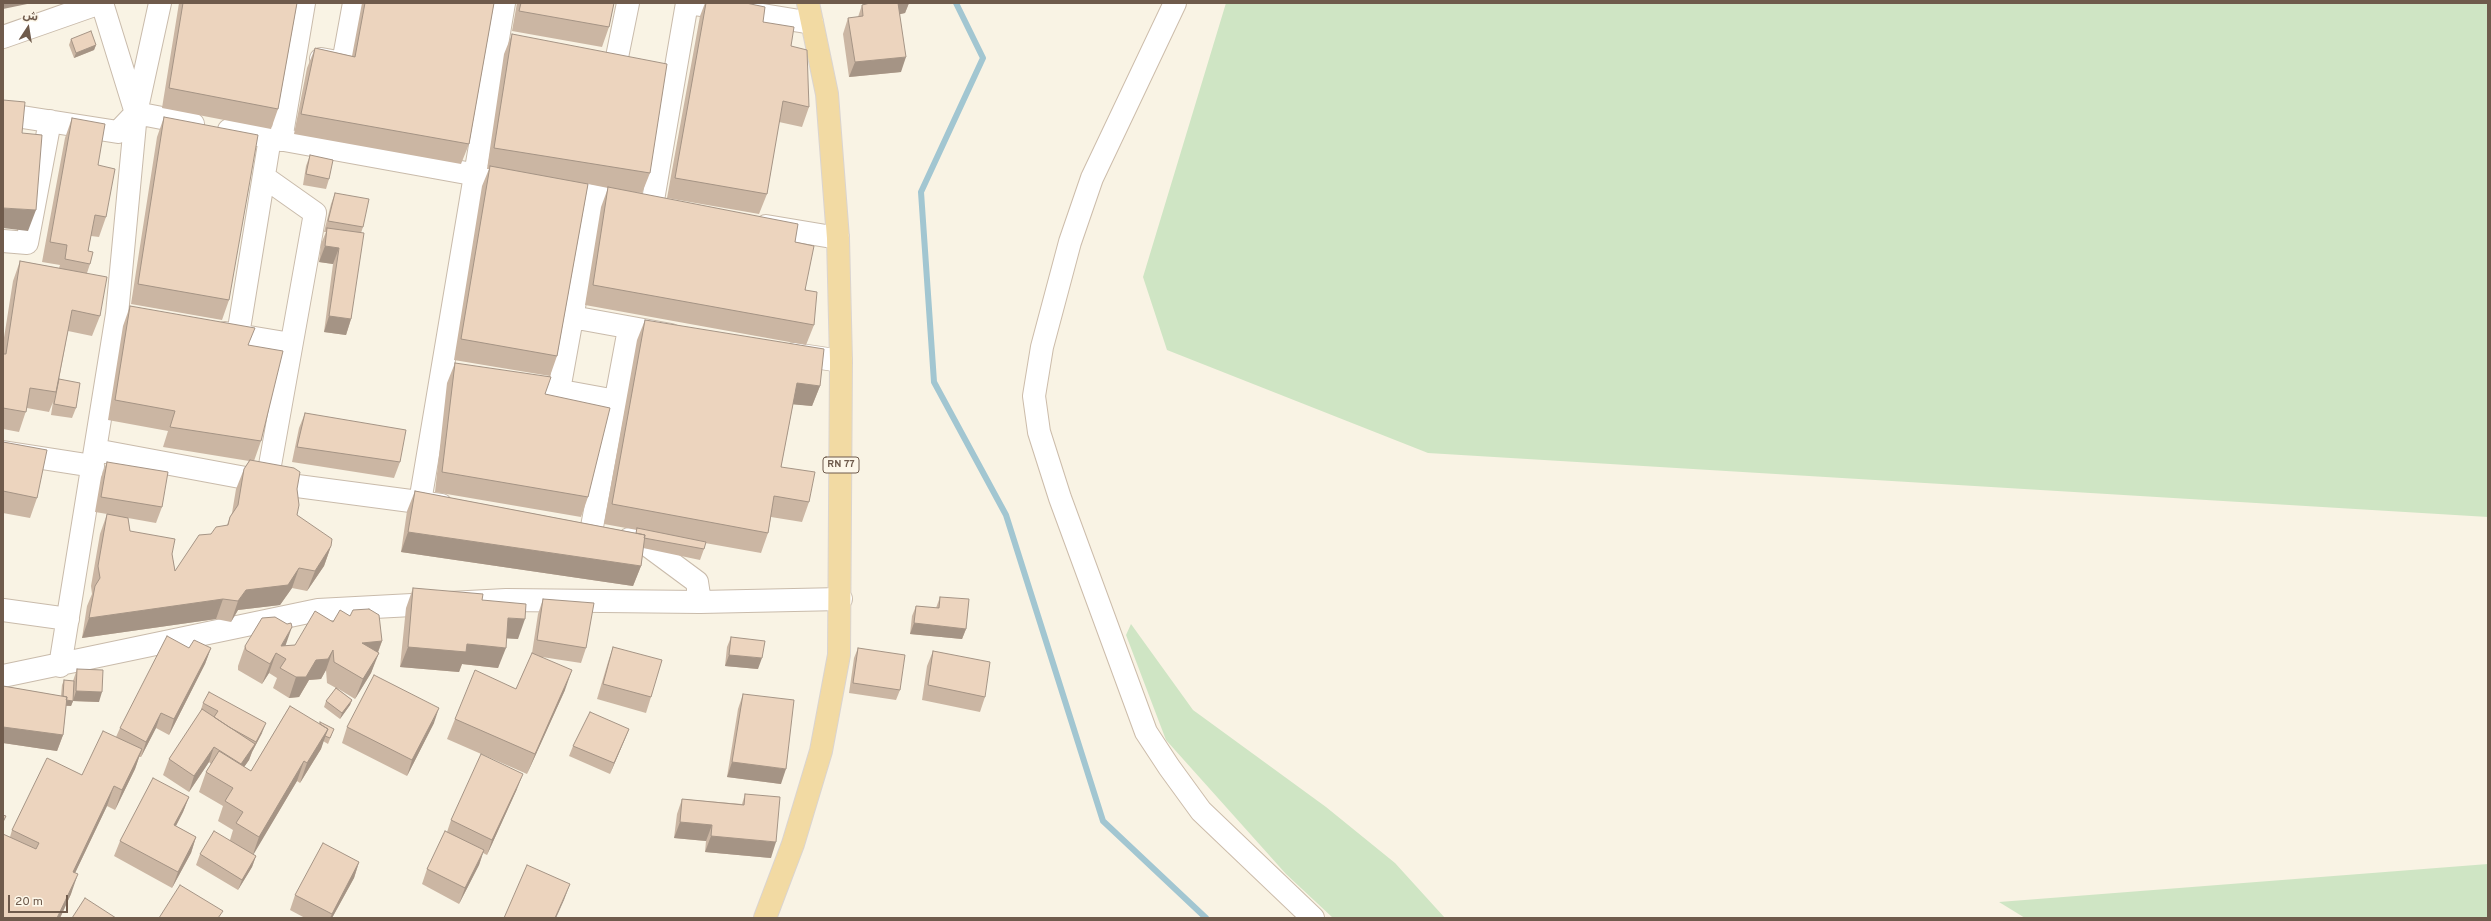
<!DOCTYPE html>
<html>
<head>
<meta charset="utf-8">
<style>
  body { margin:0 }
  #map { position:relative; width:2491px; height:921px; overflow:hidden; background:#f9f3e4; font-family:Overpass,"Noto Sans Arabic",sans-serif }
  canvas { display:block }
  .frame { position:absolute; inset:0; border:4px solid #6f5b4c; pointer-events:none }
  .north { position:absolute; left:8px; top:8px; width:40px; height:40px; -webkit-text-stroke:3px #fdf7e9; paint-order:stroke; rotate:12deg; font-size:11px; font-weight:700; line-height:16px; text-align:center; color:#6f5b4c }
  .north::after { content:''; display:block; margin:auto; width:14px; height:18px; background:#6f5b4c; clip-path:polygon(50% 0,100% 100%,50% 72%,0 100%) }
  .scale { position:absolute; left:8px; top:895px; width:60px; height:18px; box-sizing:border-box; border:2px solid #6f5b4c; border-top:0; padding-left:5px; font-size:12px; line-height:14px; white-space:nowrap; color:#6f5b4c; -webkit-text-stroke:3px #fdf7e9; paint-order:stroke }
</style>
</head>
<body>
<div id="map">
<canvas width="2491" height="921"></canvas>
<div class="frame"></div>
<div class="north">ش</div>
<div class="scale">20 m</div>
</div>
<script>
const ctx = document.querySelector('canvas').getContext('2d');
ctx.lineJoin = 'round';
function paint(path, color) { ctx.fillStyle = color; ctx.fill(path, 'evenodd'); }
const shape = rows => new Path2D(rows.map(r => 'M' + r).join(''));
function stroke(path, color, width, dash) { ctx.strokeStyle = color; ctx.lineWidth = width; ctx.lineCap = dash ? 'butt' : 'round'; ctx.setLineDash(dash || []); ctx.stroke(path); }
function label(font, color, halo, rows, align = 'center') {
  ctx.font = font + ' Overpass,sans-serif'; ctx.lineWidth = 3; ctx.setLineDash([]); ctx.textBaseline = 'middle'; ctx.strokeStyle = halo; ctx.fillStyle = color; for (const [text, x, y, turn = 0] of rows) {
    ctx.save(); ctx.translate(x, y); ctx.rotate((+turn || 0) * Math.PI / 180); ctx.textAlign = isNaN(turn) ? turn : align; if (halo) ctx.strokeText(text, 0, 0); ctx.fillText(text, 0, 0); ctx.restore();
  }
}
paint(shape([
  [1226,3,2488,3,2488,517,1428,453,1167,350,1143,277],
  [1131,624,1193,710,1326,807,1395,863,1445,918,1333,918,1286,874,1166,740,1126,635],
  [2488,864,2488,918,2025,918,1999,902]
]), '#cfe5c4');
stroke(shape([
  [956,3,983,58,921,192,934,382,1006,515,1103,821,1206,918]
]), '#a2c6d1', 6);
const street = shape([
  [102,3,136,113,193,124],
  [688,3,812,23],
  [3,37,100,3],
  [321,59,343,63,354,3],
  [616,62,628,3],
  [3,114,118,132,136,113],
  [229,130,516,182],
  [281,140,304,3],
  [264,177,315,213,267,482],
  [557,189,634,203],
  [652,206,687,3],
  [766,226,838,238],
  [3,241,27,243,50,121],
  [572,317,671,335],
  [225,333,291,344],
  [238,335,270,138],
  [794,354,841,361],
  [545,388,616,401],
  [559,390,594,196],
  [95,450,267,482,441,505],
  [3,452,93,466],
  [420,502,504,3],
  [591,532,629,329],
  [629,539,643,542,697,582,700,602],
  [3,610,68,619],
  [60,666,117,314,136,113,160,3],
  [3,676,318,610,506,600,700,602,841,599]
]);
const secondary = shape([
  [1175,3,1092,178,1070,242,1042,347,1034,396,1039,432,1060,498,1146,732,1169,767,1201,811,1313,918]
]);
const primary = shape([
  [765,918,793,844,821,751,839,655,841,361,838,238,827,94,808,3]
]);
stroke(street, '#c9bbab', 24);
stroke(secondary, '#ccbcaa', 24);
stroke(primary, '#dad4d0', 24);
stroke(street, '#fff', 22);
stroke(secondary, '#fff', 22);
stroke(primary, '#f2daa3', 22);
paint(shape([
  [179,3,297,3,278,109,271,129,162,108],
  [362,3,494,3,469,144,461,164,294,134,307,68,315,48,352,56],
  [517,3,614,3,609,27,602,47,512,31],
  [705,3,746,3,763,22,791,46,809,107,802,127,779,122,767,194,759,214,667,198,700,16],
  [868,3,909,3,905,13,900,14,901,72,849,77,843,34,848,18,858,17,862,5,867,4],
  [512,34,650,173,642,193,627,191,795,242,814,325,806,345,585,305,601,207,608,188,588,184,557,356,550,376,454,360,482,186,489,169,487,169,504,54],
  [71,39,96,45,94,50,74,58,69,45],
  [164,117,229,300,222,320,131,304,157,137],
  [72,118,106,217,99,237,91,236,88,251,90,264,87,273,100,316,92,336,68,331,59,379,76,408,72,418,51,415,53,402,49,412,27,408,19,432,3,429,3,344,13,281,20,261,59,268,60,265,42,262,65,138],
  [310,155,329,179,326,189,303,185,306,166],
  [335,193,363,227,361,233,351,319,346,335,324,332,333,264,319,262,321,244,326,232,324,232,331,204],
  [130,306,249,345,261,441,254,461,297,489,297,515,331,546,324,566,307,591,292,588,280,605,238,610,231,622,216,619,82,638,87,606,92,594,91,586,100,534,107,514,95,512,101,477,107,462,162,507,156,523,128,518,130,531,172,554,175,571,211,534,227,525,230,517,232,513,236,489,244,469,249,461,163,447,168,431,108,420,123,326],
  [645,320,820,386,812,406,793,404,781,467,809,502,802,522,771,517,768,533,761,553,705,543,704,549,700,560,643,548,641,566,633,586,401,552,407,511,415,491,636,533,637,530,604,524,637,340],
  [455,363,545,394,588,497,581,517,435,492,447,383],
  [305,413,400,462,394,478,292,462,299,428],
  [3,442,37,498,30,518,3,513],
  [413,588,482,600,518,639,506,638,498,668,462,664,459,672,400,667,406,608],
  [940,597,966,629,962,639,910,634,912,616,916,606,936,608],
  [543,599,586,648,581,663,542,657,565,690,527,774,447,739,455,719,516,689,532,653,538,614],
  [333,622,382,641,371,673,355,699,337,688,352,700,350,705,340,719,324,707,326,701,336,688,327,683,326,670,321,679,309,680,299,697,289,698,273,688,277,678,269,673,262,684,238,670,238,666,245,646,285,646,295,645],
  [731,637,758,669,725,666,727,647],
  [613,647,651,697,646,713,597,699,608,662],
  [189,648,211,648,205,664,169,735,156,728,141,757,139,757,135,769,115,810,107,806,75,873,71,894,60,918,3,918,3,834,10,837,12,830,82,775,116,737,120,728],
  [858,648,900,690,896,700,849,693,854,658],
  [933,651,985,697,980,712,922,700,927,666],
  [77,669,99,702,73,701,71,706,66,706,63,735,57,751,3,743,3,686,61,696,62,685,64,680,73,681],
  [743,694,781,784,727,777,738,709],
  [203,703,262,733,252,752,249,760,244,767,251,771,290,706,332,734,328,744,323,741,321,749,300,783,297,781,253,854,256,856,252,867,238,890,196,865,200,854,230,840,233,830,218,821,223,806,199,792,206,772,211,764,209,762,189,792,163,775,169,759,200,713],
  [434,723,407,776,342,743,347,727],
  [629,729,610,774,569,756,573,746],
  [517,789,487,855,483,853,479,865,459,904,422,884,427,869,447,832,451,820],
  [745,794,771,858,705,852,706,841,674,838,677,814,682,799,742,804],
  [189,797,183,812,176,826,196,837,191,853,172,888,114,856,120,841],
  [359,862,354,878,332,918,305,918,290,910,295,895]
]), '#cbb6a3');
paint(shape([
  [3,3,32,3,3,9],
  [897,3,909,3,905,13,892,16],
  [96,45,94,50,74,58,76,53],
  [906,57,901,72,849,77,855,62],
  [3,208,36,210,28,231,3,228],
  [325,246,339,248,333,264,319,262],
  [329,316,351,319,346,335,324,332],
  [797,383,820,386,812,406,789,404],
  [408,532,641,566,633,586,401,552],
  [331,546,324,566,307,591,315,571],
  [299,568,292,588,280,605,238,610,231,622,238,601,246,590],
  [223,599,216,619,82,638,89,618],
  [508,618,525,619,518,639,501,638],
  [914,623,966,629,962,639,910,634],
  [292,627,285,647,281,646],
  [382,641,376,657,379,653,371,673,355,699,363,679,362,643],
  [467,644,506,648,498,668,462,664,459,672,400,667,408,647],
  [211,648,205,664,169,735,174,719],
  [333,650,326,670,321,679,309,680,299,697,289,698,296,677,316,660],
  [276,653,269,673,262,684,270,664],
  [729,655,762,658,758,669,725,666],
  [572,670,565,690,527,774,535,754],
  [76,691,102,692,99,702,73,701],
  [63,700,73,701,71,706,61,705],
  [352,700,350,705,340,719,342,713],
  [439,708,434,723,407,776,412,760],
  [161,713,156,728,141,757,146,742],
  [266,723,262,733,252,752,249,760,235,780,241,764,255,744],
  [3,727,63,735,57,751,3,743],
  [328,729,321,749,300,783,307,763],
  [629,729,625,739,610,774,614,763],
  [214,747,209,762,189,792,194,776],
  [142,749,135,769,115,810,122,790],
  [304,761,297,781,252,857,259,837],
  [732,762,786,769,781,784,727,777],
  [523,774,517,789,487,855,492,840],
  [114,786,107,806,66,892,73,872],
  [189,797,183,812,168,841,174,825],
  [680,822,712,825,706,841,674,838],
  [711,836,776,842,771,858,705,852],
  [196,837,191,853,172,888,178,872],
  [484,850,479,865,459,904,465,888],
  [256,856,252,867,238,890,242,880],
  [359,862,354,878,332,918,330,918,332,914],
  [78,874,71,894,60,918,57,918],
  [570,884,564,900,556,918,555,918]
]), '#a59485');
const building = shape([
  [183,3,297,3,278,109,169,88,183,3],
  [365,3,494,3,469,144,301,114,315,48,355,57,365,3],
  [521,3,614,3,609,27,519,11,521,3],
  [706,3,746,3,765,7,763,22,794,27,791,46,807,50,809,107,783,101,767,194,675,178,706,3],
  [870,3,898,3,906,57,855,62,848,18,863,16,862,5,870,3],
  [91,31,96,45,76,53,71,39,91,31],
  [512,34,667,64,650,173,494,148,512,34],
  [3,100,25,102,22,133,42,135,36,210,3,208,3,100],
  [164,117,258,135,229,300,138,284,164,117],
  [72,118,105,124,98,165,115,169,106,217,95,215,88,251,93,252,90,264,65,259,67,245,50,242,72,118],
  [310,155,333,160,329,179,306,174,310,155],
  [490,166,588,184,557,356,461,339,490,166],
  [608,187,798,224,795,242,814,246,805,290,817,292,814,325,593,285,608,187],
  [335,193,369,199,363,227,328,221,335,193],
  [327,228,364,233,351,319,329,316,339,248,325,246,327,228],
  [20,261,107,277,100,316,72,310,56,392,30,388,26,412,3,408,3,354,6,354,20,261],
  [130,306,255,328,248,345,283,351,261,441,170,427,175,411,115,400,130,306],
  [645,320,824,349,820,386,797,383,781,467,815,472,809,502,774,496,768,533,612,504,645,320],
  [455,363,551,377,545,394,610,408,588,497,442,472,455,363],
  [59,379,80,383,76,408,54,404,59,379],
  [305,413,406,430,400,462,297,447,305,413],
  [3,442,47,450,37,498,3,491,3,442],
  [250,460,294,468,300,472,297,489,299,505,297,515,332,539,331,546,315,571,299,568,288,585,246,590,238,601,223,599,89,618,95,586,100,578,98,566,107,514,128,518,130,531,175,539,172,554,175,571,199,535,211,534,216,527,228,525,230,517,238,505,244,469,250,460],
  [107,462,168,472,162,507,101,497,107,462],
  [415,491,645,535,641,566,408,532,415,491],
  [637,528,706,542,704,549,644,538,645,535,636,533,637,528],
  [413,588,483,594,482,600,526,604,525,619,508,618,506,648,467,644,466,652,408,647,413,588],
  [940,597,969,599,966,629,914,623,916,606,939,608,940,597],
  [543,599,594,603,586,648,537,640,543,599],
  [369,609,379,615,382,641,362,643,379,653,363,679,334,662,333,650,328,659,316,660,306,677,296,677,280,668,286,659,276,653,270,664,246,650,245,646,262,618,275,617,287,624,291,623,292,627,281,646,295,645,315,611,333,622,340,610,350,616,353,610,369,609],
  [167,636,189,648,194,640,211,648,174,719,161,713,146,742,120,728,167,636],
  [731,637,765,641,762,658,729,655,731,637],
  [613,647,662,660,651,697,603,684,613,647],
  [858,648,905,655,900,690,853,683,858,648],
  [933,651,990,662,985,697,928,685,933,651],
  [532,653,572,670,535,754,455,719,475,670,516,689,532,653],
  [77,669,103,670,102,692,76,691,77,669],
  [374,675,439,708,412,760,347,727,374,675],
  [64,680,74,681,73,701,66,700,67,697,63,696,64,680],
  [3,686,67,697,63,735,3,727,3,686],
  [336,688,352,700,342,713,326,701,336,688],
  [209,692,266,723,256,742,229,727,214,717,218,711,203,703,209,692],
  [743,694,794,700,786,769,732,762,743,694],
  [290,706,328,729,307,763,304,761,259,837,236,823,243,812,225,801,233,788,206,772,219,751,251,771,290,706],
  [202,709,255,744,241,764,214,747,194,776,169,759,202,709],
  [590,712,629,729,614,763,573,746,590,712],
  [320,722,334,729,330,738,325,736,328,729,320,724,320,722],
  [103,731,142,749,122,790,114,786,73,872,78,874,57,918,4,918,3,917,3,834,36,849,39,843,12,830,47,758,82,775,103,731],
  [481,754,523,774,492,840,451,820,481,754],
  [153,778,189,797,174,825,196,837,178,872,120,841,153,778],
  [745,794,780,797,776,842,711,836,712,825,680,822,682,799,744,805,745,794],
  [3,815,6,816,3,822,3,815],
  [214,831,256,856,242,880,200,854,214,831],
  [445,831,484,850,465,888,427,869,445,831],
  [323,843,359,862,332,914,295,895,323,843],
  [527,865,570,884,555,918,556,918,504,918,527,865],
  [180,885,223,911,218,918,159,918,180,885],
  [85,898,116,918,72,918,85,898]
]);
paint(building, '#ecd4be');
stroke(building, '#a59485', 1);
for (const [x, y, w] of [
  [841,465,36]
]) { const box = new Path2D(); box.roundRect(x - w / 2, y - 8, w, 16, 3); ctx.fillStyle = '#fdf7e9'; ctx.fill(box); stroke(box, '#6f5b4c', 1); }
label('bold 10px', '#6f5b4c', null, [
  ["RN 77",841,465]
]);
</script>
</body>
</html>
